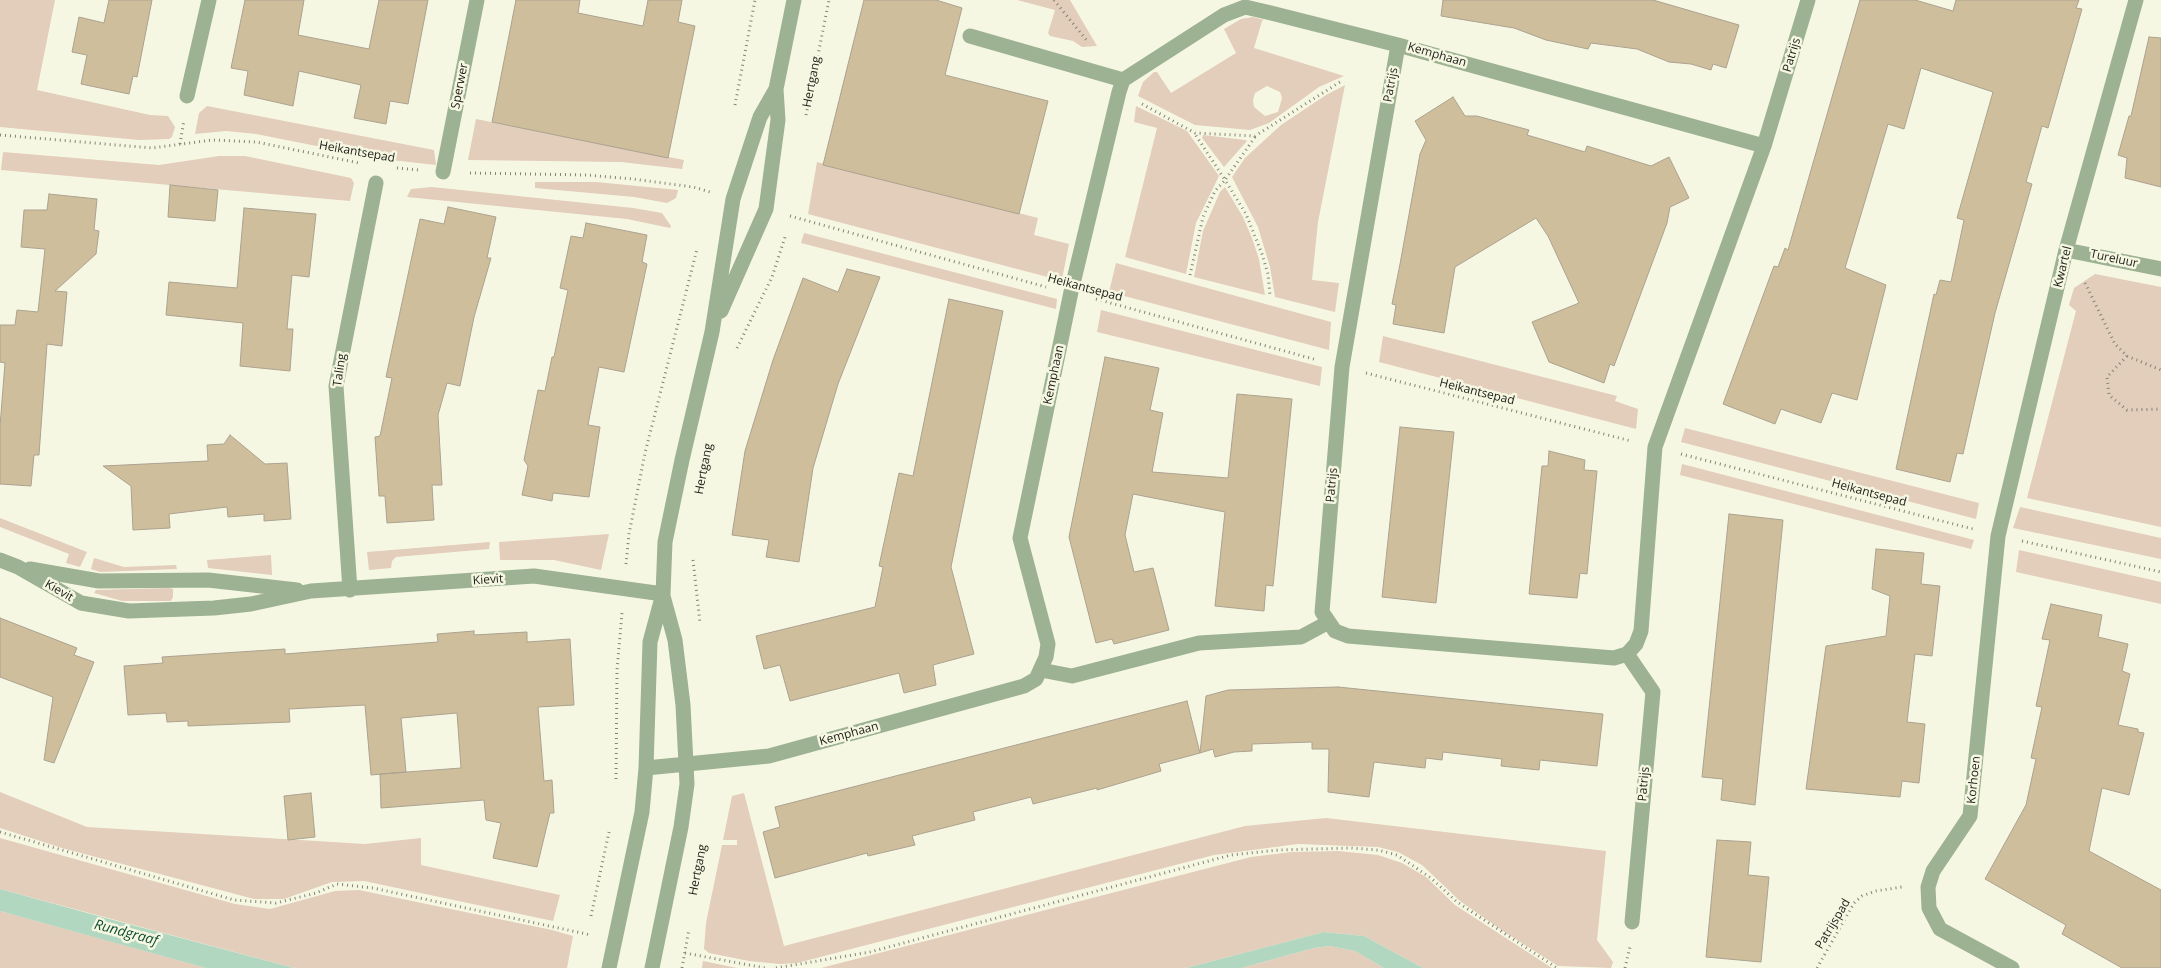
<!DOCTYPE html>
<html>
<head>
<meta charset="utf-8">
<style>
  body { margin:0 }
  canvas { display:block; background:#f6f7e2 }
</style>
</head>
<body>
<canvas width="2161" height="968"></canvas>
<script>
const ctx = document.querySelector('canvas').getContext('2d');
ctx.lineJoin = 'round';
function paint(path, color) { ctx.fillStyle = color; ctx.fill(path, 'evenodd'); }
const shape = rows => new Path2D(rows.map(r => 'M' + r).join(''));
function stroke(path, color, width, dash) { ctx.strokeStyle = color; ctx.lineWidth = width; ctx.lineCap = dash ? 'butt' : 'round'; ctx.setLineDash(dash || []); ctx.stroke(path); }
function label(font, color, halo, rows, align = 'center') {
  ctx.font = font + ' "Open Sans",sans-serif'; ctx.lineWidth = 5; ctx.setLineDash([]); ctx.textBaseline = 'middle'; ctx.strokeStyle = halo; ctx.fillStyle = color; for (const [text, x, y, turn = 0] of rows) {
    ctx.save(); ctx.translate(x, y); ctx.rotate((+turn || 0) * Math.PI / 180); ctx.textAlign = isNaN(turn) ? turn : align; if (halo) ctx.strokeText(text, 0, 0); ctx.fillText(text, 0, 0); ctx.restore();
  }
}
paint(shape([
  [0,0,55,0,37,90,150,115,168,116,175,127,172,137,169,139,139,140,0,127],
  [1017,0,1070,0,1097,46,1082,47,1073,41,1050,36,1048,33,1055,10],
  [1253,17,1264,20,1262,21,1254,48,1344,76,1319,87,1269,123,1250,130,1195,125,1138,96,1143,82,1154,72,1157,72,1171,93,1236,53,1224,29,1241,19],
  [1267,86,1280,92,1282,98,1278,112,1265,116,1254,107,1253,100,1255,93],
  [1345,85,1318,222,1312,280,1339,283,1335,312,1275,297,1270,267,1258,227,1232,177,1245,158,1281,125,1326,95],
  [207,106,434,150,436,165,382,159,256,134,226,131,195,134,199,113],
  [1136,106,1187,131,1219,176,1196,223,1186,274,1125,257,1157,128,1134,122],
  [476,119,684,160,682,169,621,162,468,160],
  [1203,135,1245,140,1247,141,1224,167,1202,138],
  [3,152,159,165,219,156,245,156,351,178,354,183,350,201,1,170],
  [817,162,1038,218,1034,235,1069,244,1062,279,1059,280,808,214],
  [535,182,596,182,678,190,676,198,667,203,634,197,535,188],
  [432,187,633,208,662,213,671,226,670,228,627,219,407,197,411,189],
  [1225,187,1243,217,1252,238,1259,259,1265,295,1194,277,1203,231,1220,192],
  [804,233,1057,299,1056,309,801,243],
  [1116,263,1331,322,1329,350,1109,292],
  [2095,274,2161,287,2161,527,2027,498,2076,311,2069,305,2074,288],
  [1101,310,1322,367,1320,386,1097,332],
  [1383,336,1617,396,1615,401,1638,409,1636,429,1379,362],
  [1685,428,1979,503,1976,519,1681,442],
  [1682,464,1974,540,1971,549,1680,475],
  [2020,507,2161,538,2161,559,2013,528],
  [0,518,87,552,80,567,66,563,69,554,0,527],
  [609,534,601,570,554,560,500,560,499,542],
  [490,542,489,549,396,557,392,561,391,568,369,570,367,552],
  [2019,550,2161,582,2161,604,2016,572],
  [271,555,272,575,208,568,207,560],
  [94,558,124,567,176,565,177,569,100,572,91,569],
  [170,588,173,589,173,597,171,601,122,601,94,593,96,590],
  [0,792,87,827,365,844,421,838,421,865,560,895,553,921,364,881,332,882,284,899,254,899,62,848,0,828],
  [744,793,784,946,1245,826,1326,818,1606,851,1597,940,1613,962,1611,968,1558,966,1503,931,1460,901,1422,865,1398,852,1378,847,1298,844,1214,855,797,963,780,964,749,961,709,953,704,949,706,923,722,845,737,845,737,840,723,840,732,796],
  [0,838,235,904,270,909,335,891,359,890,552,930,573,936,567,968,294,968,0,889],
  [1338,851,1378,855,1402,863,1426,877,1455,905,1552,968,1423,968,1364,936,1324,932,1186,968,821,968,1251,857,1292,852],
  [0,911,102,939,206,968,0,968],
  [1330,946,1355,951,1384,968,1241,968,1314,948],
  [703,961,737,968,702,968]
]), '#e3cdbb');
paint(shape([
  [0,889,102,917,294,968,206,968,0,911],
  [1324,932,1364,936,1423,968,1384,968,1355,951,1330,946,1314,948,1241,968,1186,968]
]), '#b1d7c1');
const building = shape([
  [109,0,152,0,137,77,133,76,129,94,81,84,87,55,72,52,79,17,104,23,109,0],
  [245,0,304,0,298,35,369,49,379,0,428,0,408,104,390,101,386,124,354,118,361,85,299,71,293,106,244,95,248,71,231,68,245,0],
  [516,0,580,0,578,13,643,26,648,0,682,0,678,22,695,26,668,158,492,122,516,0],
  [864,0,936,0,962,8,945,75,1048,101,1019,214,823,165,864,0],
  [1443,0,1653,0,1739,25,1726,68,1713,64,1711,70,1691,64,1669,62,1637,49,1591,43,1588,49,1546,40,1514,28,1441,16,1443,0],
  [1860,0,1915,0,1953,11,1956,0,2079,0,2076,8,2082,9,2048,128,2042,126,2026,182,2032,184,1995,313,1963,454,1957,453,1950,482,1896,469,1934,294,1936,295,1940,280,1951,282,1964,220,1957,218,1993,92,1921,68,1904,129,1888,124,1845,268,1886,285,1857,400,1832,393,1821,423,1781,409,1775,424,1723,404,1774,266,1778,267,1785,248,1788,250,1860,0],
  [2149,37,2161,38,2161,187,2125,178,2127,158,2118,155,2129,116,2131,116,2149,37],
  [1453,97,1465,116,1477,116,1529,130,1527,135,1585,152,1587,146,1651,166,1669,157,1689,198,1670,207,1667,223,1614,366,1610,364,1604,383,1549,362,1532,322,1579,303,1548,236,1536,218,1455,267,1444,333,1393,324,1396,305,1392,304,1400,264,1420,154,1426,140,1415,121,1453,97],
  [170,185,218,190,215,221,168,217,170,185],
  [49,194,97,199,94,230,99,231,96,254,55,291,67,292,62,346,47,344,39,455,34,455,31,486,0,484,0,426,5,363,0,362,0,325,15,325,17,310,38,312,45,249,21,247,24,210,47,210,49,194],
  [448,207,496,217,487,258,491,258,474,317,460,386,447,383,438,415,442,485,432,485,434,520,387,523,385,496,379,496,375,437,380,436,392,378,386,377,420,219,444,224,448,207],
  [244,208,316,214,309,277,292,275,287,329,293,329,290,371,240,366,243,323,166,315,169,282,237,288,244,208],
  [586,223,647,235,642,262,647,264,624,372,599,367,588,425,600,427,589,497,553,493,552,501,522,495,528,466,524,460,538,390,545,391,552,357,554,357,568,290,560,288,571,236,583,238,586,223],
  [847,269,880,277,838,384,813,468,799,562,766,557,769,540,732,535,745,451,773,360,803,278,838,292,847,269],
  [949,299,1003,311,951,567,974,654,933,665,936,685,904,693,899,673,790,701,780,665,764,669,756,636,875,607,883,567,879,566,899,473,913,476,949,299],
  [1105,357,1159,368,1150,410,1163,413,1152,472,1228,478,1237,394,1292,399,1273,586,1266,585,1264,611,1215,606,1225,512,1133,494,1125,535,1134,572,1153,568,1169,630,1114,644,1112,639,1096,643,1069,537,1105,357],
  [1400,427,1454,432,1436,603,1382,597,1400,427],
  [230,435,265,464,287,463,291,519,264,521,264,514,228,517,227,507,169,514,170,528,133,530,131,486,103,466,208,461,207,445,224,444,230,435],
  [1549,451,1585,460,1584,470,1597,471,1587,574,1580,573,1577,598,1529,594,1542,466,1548,466,1549,451],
  [1729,514,1783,520,1755,805,1721,800,1723,779,1702,777,1729,514],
  [1876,549,1924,553,1921,584,1940,586,1932,656,1915,654,1907,722,1925,724,1919,783,1902,781,1900,797,1806,789,1826,646,1886,636,1890,596,1872,589,1876,549],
  [2051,604,2102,615,2098,637,2128,644,2122,671,2130,674,2118,725,2138,729,2138,732,2144,733,2129,795,2102,788,2089,851,2161,890,2161,968,2122,968,2062,934,2066,925,1985,879,2026,805,2036,759,2031,758,2042,707,2036,706,2050,640,2042,639,2051,604],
  [0,618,77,648,74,655,94,662,54,763,44,760,53,697,0,677,0,618],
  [474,631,474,635,527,632,527,642,570,639,574,705,538,707,544,781,552,780,554,813,550,813,537,867,493,858,501,823,486,820,484,800,381,808,380,774,461,768,457,713,401,718,406,772,371,775,365,705,289,709,290,722,188,726,188,721,167,722,166,713,128,715,124,666,163,663,162,657,285,649,285,654,438,642,437,634,474,631],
  [1338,687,1603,714,1597,766,1540,760,1539,770,1501,766,1502,759,1443,752,1442,760,1426,758,1425,768,1374,762,1369,797,1328,792,1329,749,1312,749,1312,742,1252,744,1252,751,1234,752,1215,757,1213,749,1200,753,1206,696,1228,690,1338,687],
  [1187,701,1200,753,1159,764,1161,771,1097,790,1097,788,1033,804,1031,797,973,812,975,820,912,836,915,845,868,856,867,853,775,878,763,832,780,827,775,807,1187,701],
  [311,793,315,837,288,840,284,796,311,793],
  [1717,840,1751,842,1748,875,1769,877,1761,962,1706,957,1717,840]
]);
paint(building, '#cebe9c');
stroke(building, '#aba290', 1);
stroke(shape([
  [1054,0,1088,42],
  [1142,104,1195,133,1255,136,1340,82],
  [735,105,755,0],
  [806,115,829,0],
  [0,135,152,148,212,140,256,142,359,163],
  [1255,137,1225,180,1246,214,1262,254,1268,274,1270,295],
  [180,144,184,120],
  [397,168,419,170],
  [470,173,587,175,633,179,693,187,710,192],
  [790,216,1046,287],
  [1190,275,1203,217,1215,191,1225,180,1195,134],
  [2085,283,2115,344,2127,356,2161,370],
  [1096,299,1317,360],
  [737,348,772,277,786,234],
  [2127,356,2107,377,2109,395,2127,410,2161,409],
  [1366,373,1631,441],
  [1681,454,1973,529],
  [2022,541,2161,572],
  [693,560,700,623],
  [626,564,629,534,645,453,697,249],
  [616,779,617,670,622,613],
  [0,832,234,900,276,903,316,893,337,884,373,888,591,935],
  [591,916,609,832],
  [685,953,765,968],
  [682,968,689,929],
  [776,968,870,952,1231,855,1278,850,1351,848,1378,850,1397,855,1431,878,1457,902,1557,968],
  [1625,968,1630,947],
  [1817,968,1854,903,1862,896,1876,891,1902,887]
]), '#838476', 3, [1, 4]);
stroke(shape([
  [970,36,1123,80],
  [1398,45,1342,367,1322,612,1335,631,1348,636,1614,658,1627,654,1636,644,1641,631,1655,447,1764,146,1808,0],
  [187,96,209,0],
  [443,172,477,0],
  [2066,250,2161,269],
  [721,311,766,209,778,120,776,89,794,0],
  [0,560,18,567,81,603,129,611,214,608,251,604,311,591,534,576,663,594],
  [30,569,99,581,208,580,297,590],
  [350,590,336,386,376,183],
  [1627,654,1653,692,1632,922],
  [1041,670,1072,676,1199,643,1301,637,1327,623],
  [646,768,769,756,1024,686,1036,679,1046,657,1048,644,1020,538,1071,292,1119,92,1123,80,1224,15,1245,7,1271,13,1398,45,1764,146],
  [609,968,642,812,646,768,650,642,663,594,665,542,682,460,712,332,733,199,760,117,776,89],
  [652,968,681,827,687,784,683,705,675,640,663,596],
  [2012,968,1940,929,1929,908,1928,887,1933,871,1970,816,1998,536,2066,250,2136,0]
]), '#9db292', 15);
label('12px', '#1c1d15', '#f6f7e2', [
  ["Kemphaan",1437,55,16],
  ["Patrijs",1792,55,-73],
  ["Hertgang",812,82,-79],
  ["Patrijs",1391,85,-80],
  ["Sperwer",460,86,-79],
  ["Heikantsepad",357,152,10],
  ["Tureluur",2114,259,12],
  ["Kwartel",2063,267,-76],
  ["Heikantsepad",1085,288,15],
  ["Taling",340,370,-82],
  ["Kemphaan",1054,375,-78],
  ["Heikantsepad",1477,392,14],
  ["Hertgang",704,469,-79],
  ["Patrijs",1332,485,-85],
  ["Heikantsepad",1869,493,15],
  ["Kievit",488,580,-4],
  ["Kievit",59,591,30],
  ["Kemphaan",849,734,-15],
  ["Korhoen",1974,780,-84],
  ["Patrijs",1644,784,-85],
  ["Hertgang",698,870,-79],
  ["Patrijspad",1833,924,-59]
]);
label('italic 14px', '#0c4e32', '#f6f7e2', [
  ["Rundgraaf",126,933,15]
]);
</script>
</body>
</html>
